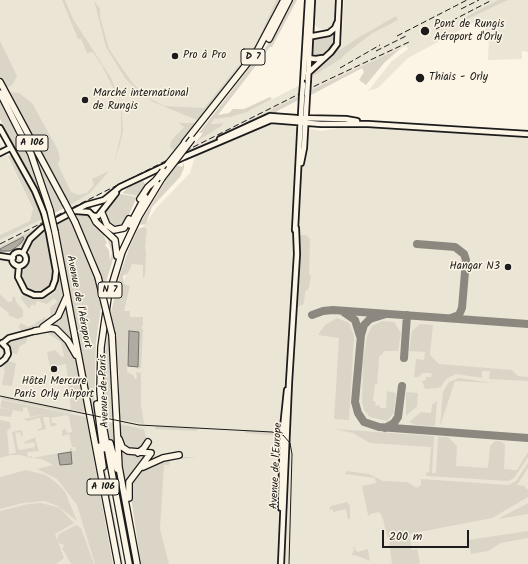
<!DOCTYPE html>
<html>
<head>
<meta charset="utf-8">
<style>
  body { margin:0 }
  #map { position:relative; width:528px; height:564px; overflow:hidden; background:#fcf5e5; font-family:Kalam,sans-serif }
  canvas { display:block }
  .scale { position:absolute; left:382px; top:530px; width:87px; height:18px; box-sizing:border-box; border:2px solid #1c1c1c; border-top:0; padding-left:5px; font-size:12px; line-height:14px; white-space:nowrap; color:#1c1c1c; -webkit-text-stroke:3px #fcf5e5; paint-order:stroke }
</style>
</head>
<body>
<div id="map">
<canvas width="528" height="564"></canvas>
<div class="scale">200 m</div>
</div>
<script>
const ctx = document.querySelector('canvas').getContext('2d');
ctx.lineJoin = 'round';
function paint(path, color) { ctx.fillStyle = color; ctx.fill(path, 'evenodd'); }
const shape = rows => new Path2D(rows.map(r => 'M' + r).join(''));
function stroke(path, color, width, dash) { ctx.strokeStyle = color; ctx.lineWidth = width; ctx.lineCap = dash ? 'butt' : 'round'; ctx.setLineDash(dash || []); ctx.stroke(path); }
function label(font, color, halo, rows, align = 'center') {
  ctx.font = font + ' Kalam,sans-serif'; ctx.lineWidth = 3; ctx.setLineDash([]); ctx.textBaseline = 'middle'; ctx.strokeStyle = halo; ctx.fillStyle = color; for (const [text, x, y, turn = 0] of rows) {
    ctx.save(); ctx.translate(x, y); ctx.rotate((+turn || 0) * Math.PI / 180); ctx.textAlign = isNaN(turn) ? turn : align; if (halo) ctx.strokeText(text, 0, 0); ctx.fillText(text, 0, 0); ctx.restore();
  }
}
paint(shape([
  [0,0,276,0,256,44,198,116,200,116,163,164,71,210,69,206,79,200,75,200,16,93,0,92,0,84,10,83,0,64],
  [314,0,335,0,334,23,329,29,319,29,314,24],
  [344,0,528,0,528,52,522,51,522,59,488,60,489,37,485,34,486,28,476,28,475,22,408,58,378,88,368,91,391,62,408,49,406,46,273,113,243,123,189,151,196,142,222,126,223,123,210,124,214,119,251,110,310,80,311,73,340,46,342,39],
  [269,122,322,131,350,126,528,136,528,564,158,564,143,479,149,454,121,442,119,374,111,316,143,227,157,207,190,173,195,156],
  [0,142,38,220,0,237],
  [42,219,43,224,0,246,0,240],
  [0,254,6,254,19,259,22,268,21,280,23,287,31,293,63,292,53,320,53,329,77,363,108,564,0,564]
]), '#ebe5d6');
paint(shape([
  [62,0,65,0,73,19,111,78,120,100,122,114,123,131,120,144,114,163,121,134,121,109,119,99,102,66,93,52,87,53,81,39,78,39],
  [94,0,100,9,100,17,109,49,133,84,149,98,164,106,204,108,256,44,276,0,281,0,259,44,246,63,183,142,179,143,174,150,170,147,171,141,184,127,179,123,195,123,197,120,153,102,134,87,125,78,106,47],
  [292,0,297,0,272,47,270,47,218,115,229,113,233,109,244,109,270,97,272,99,247,112,230,117,214,119,211,124,223,123,222,126,196,142,203,133,199,133,272,39],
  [498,0,508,0,463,21,464,18],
  [396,16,398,20,371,34,343,56,342,58,310,78,311,73,315,69,338,49,340,50,356,39],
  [334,31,336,32,336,37,333,45,322,55,311,56,313,37,328,36],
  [0,41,17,76,12,85,6,88,0,77],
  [401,48,384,63,366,85,359,80,364,72,362,68,311,95,311,90],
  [8,92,19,93,32,103,58,150,60,158,58,165,71,192,78,195,87,193,94,185,92,179,109,171,90,193,69,206],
  [299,96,298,100,277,111,276,114,268,115,187,152],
  [0,100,26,153,40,186,47,214,40,197,0,119],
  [20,124,64,208,53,214,41,175],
  [7,155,11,156,32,192,39,208,42,219,0,240,0,235,30,221,33,209],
  [184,162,184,168,180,177,152,207,146,224,139,225,169,175,177,165,182,167],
  [143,180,145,185,137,196,122,193,129,187],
  [121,194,137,197,125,223,116,226,108,222,106,211],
  [78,213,86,213,104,232,104,236,107,243,105,245,109,250,110,261,112,253,106,235,111,237,116,249,104,289,94,256,74,215],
  [69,217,89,257,102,301,96,342,94,414,91,414,56,223],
  [52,226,62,285,63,302,61,309,48,323,22,331,18,327,21,323,28,327,34,324,35,326,35,323,44,318,43,316,47,320,51,319,50,308,57,302,54,298,47,304,37,301,35,306,32,304,29,309,20,297,23,296,23,294,30,299,44,299,55,292,58,284,58,270],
  [144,227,147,229,145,247,146,252,145,276,143,278,143,265,132,264,128,273,123,276,124,284,130,286,124,311,130,311,130,317,143,317,143,325,141,328,143,329,141,368,137,369,139,332,129,331,127,372,133,375,135,379,137,378,136,372,141,373,141,404,144,424,119,419,119,374,111,312,120,274,130,246,138,229],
  [36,228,21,247,9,252,0,252,0,246],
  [45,230,53,270,53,278,48,289,39,293,35,292,30,291,27,287,23,280,23,271,29,260,29,250,31,244,34,239],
  [300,235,306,235,310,239,309,275,311,275,309,288,305,292,304,304,295,308],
  [0,294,8,302,11,302,13,299,12,297,15,297,16,302,23,310,23,317,17,319,8,315,9,313,0,306],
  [64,310,67,310,76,351,66,334,53,324],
  [337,318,349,323,354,336,349,420,334,419,339,338,318,335,325,325],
  [382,321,394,322,401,333,398,351,385,351,379,357,377,384,375,384,373,401,376,402,375,405,380,406,380,408,386,408,387,392,385,391,396,393,394,413,387,421,370,417,364,410,362,402,363,362,367,336,372,326],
  [420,324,433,325,430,355,439,364,512,370,518,376,528,377,528,381,489,379,490,371,482,371,482,378,456,374,446,379,440,388,438,386,438,388,425,389,422,381,426,380,426,377,431,377,432,373,422,373,419,377,414,377,416,359,424,360,425,352,409,351,412,331],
  [53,329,72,348,77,363,86,412,72,410,71,413,1,399,2,396,71,410,66,364,50,367,47,352,55,350,62,357,64,356,61,342,46,332,28,336,26,343,20,346,17,354,11,353,9,345,12,339],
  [108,329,112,359,114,418,107,417,105,392,104,360],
  [8,361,16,363,12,386,2,385,4,373,6,373,4,371,4,365],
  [459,378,493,383,455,381,440,426,443,392,449,382],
  [406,392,418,393,417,406,406,416],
  [2,400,86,417,113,564,95,564,77,505,57,479,37,469,53,465,42,459,31,458,20,455,10,455,0,458,0,420,10,422,11,427,7,431,9,454,16,453,12,432,22,430,23,436,21,436,20,432,15,433,18,448,20,450,35,447,34,442,24,444,26,441,37,437,35,439,39,451,27,452,28,457,32,456,32,458,70,451,70,448,72,448,73,451,76,451,75,447,72,447,69,434,63,436,61,434,62,434,62,430,66,429,67,433,72,432,69,417,67,415,51,418,52,423,56,423,57,425,51,427,49,417,43,417,46,429,38,431,38,429,42,428,40,418,27,421,24,419,46,414,30,417,27,407,23,408,23,412,13,410,11,417,0,416,0,408,11,410,0,407],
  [437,401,435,426,416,425,409,422,421,412,431,413,432,405],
  [105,421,114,423,116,454,114,454],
  [119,424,144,429,147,441,139,451,125,448,120,440],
  [156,426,197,428,197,431,155,429],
  [334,429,434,436,432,473,436,473,438,437,448,437,457,446,456,466,488,468,490,446,495,441,501,441,505,445,504,469,517,470,528,452,528,457,514,478,508,481,426,476,426,473,429,472,431,447,370,443,353,433],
  [245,430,276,432,279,433,279,436,245,433],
  [119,442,121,447,147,455,127,489,125,489,123,479],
  [174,457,198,457,170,460,169,465,164,465,160,529,169,564,141,564,130,491,131,484,137,474,148,465],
  [528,463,528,468,517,485,525,486,525,488,528,489,528,497,492,518,409,534,412,550,417,549,420,563,416,564,392,564,389,542,382,516,379,512,370,514,370,516,368,515,362,486,376,483,375,478,345,474,347,471,369,474,383,481,407,482,417,488,421,485,421,479,508,485,516,481],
  [104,468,105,468,123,564,121,564],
  [26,470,46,475,59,485,65,492,77,521,58,506,44,501,23,503,0,509,0,477],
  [347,502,350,506,350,519,348,519,346,509,333,512,333,509,329,510,331,506],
  [41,503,60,508,74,523,55,534,64,558,56,564,0,564,0,511,28,504],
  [528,503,528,514,498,519],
  [76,525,81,528,94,564,71,564,62,548,64,547,63,544,60,544,57,540,59,534],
  [528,531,528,538,501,543,488,551,471,554,468,540],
  [353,546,357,552,368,549,370,561,355,555,351,556,354,550]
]), '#dbd5c8');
const water = shape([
  [23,237,24,239,21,243,15,248,10,251,0,251,0,249,23,237],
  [129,331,139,332,138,367,128,366,129,331],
  [71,452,72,464,60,465,58,454,71,452]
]);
paint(water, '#b0aba1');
stroke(water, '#75726c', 1);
stroke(shape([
  [417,244,455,247,464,254,466,260,462,308,459,315,451,318],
  [342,311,355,320,360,336],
  [386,314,370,319,364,325,361,335,355,402,358,413,364,422,379,427,528,438],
  [312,315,323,311,333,310,528,324],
  [404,358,407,315],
  [385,428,394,423,398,417,402,386]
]), '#8c8880', 8);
const secondary = shape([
  [308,37,329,33,335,28,337,23],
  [307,58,316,59,322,58],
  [308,73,331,52,337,44,339,0],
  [308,80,312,0],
  [303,84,308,0],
  [0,128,35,191,44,213],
  [220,139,270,116,297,118,346,119,357,121],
  [0,153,10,148],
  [301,163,304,148,307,95],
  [76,211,89,212,93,216,98,216,116,193],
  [295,230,302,96],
  '12 259a7 7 0 1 1 14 0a7 7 0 1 1-14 0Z',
  [23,253,30,239,42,228,86,205,104,200,120,187,184,157,271,120,321,124,368,124,528,134],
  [0,256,13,258],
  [19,266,18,277,25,291,34,295,42,295,52,288,55,280,56,271,49,233],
  [3,343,9,338,35,331],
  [0,363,5,359,8,354,7,348,2,343],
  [281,508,283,428,287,390],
  [281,564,289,383,297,254,296,228]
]);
const highway = shape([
  [269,39,289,0],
  [0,82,65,203],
  [0,93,31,154,50,210],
  [185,142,257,51,284,0],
  [140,199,148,187,156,180],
  [102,213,107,225,114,230,124,228,129,219],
  [93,216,96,222,115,240,117,256],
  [75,222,98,277],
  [130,225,145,197],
  [55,232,118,564],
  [43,327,58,316,67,296],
  [35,331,51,328,56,329,68,341,76,355],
  [112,335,119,467,137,564],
  [97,404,103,449],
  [119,439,122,447,128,451,151,453,129,482,129,498],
  [110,443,117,469],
  [100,446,103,467],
  [138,453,144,448,148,442],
  [143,467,163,458,179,455],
  [129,564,103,425,100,391,101,347,108,298,122,252,139,216,162,178]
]);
stroke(secondary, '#1c1c1c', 8);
stroke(highway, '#1c1c1c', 8);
stroke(secondary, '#fcf5e5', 4.5);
stroke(highway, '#fcf5e5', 5.5);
stroke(shape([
  [0,396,139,425,272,432,283,435,290,443,292,454,289,564]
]), '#1c1c1c', 1);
stroke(shape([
  [461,9,479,0],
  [436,29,492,0],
  [397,36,467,0],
  [376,51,406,36],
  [340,68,380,45],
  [0,244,321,83,409,42]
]), '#1c1c1c', 1, [6, 3]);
const secondaryBridge = shape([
  [307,95,308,80],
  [302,96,303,84],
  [44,213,49,233]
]);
const highwayBridge = shape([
  [168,164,184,144],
  [162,178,192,139],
  [156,180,163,171],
  [65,203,75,222],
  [50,210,55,232],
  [98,277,112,335]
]);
stroke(secondaryBridge, '#1c1c1c', 8, []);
stroke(highwayBridge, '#1c1c1c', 8, []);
stroke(secondaryBridge, '#fcf5e5', 4.5);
stroke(highwayBridge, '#fcf5e5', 5.5);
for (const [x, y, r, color] of [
  [425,31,5,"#1c1c1c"],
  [175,56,4,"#1c1c1c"],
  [420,78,5,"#1c1c1c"],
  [85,100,4,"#1c1c1c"],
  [508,267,4,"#1c1c1c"],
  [54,369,4,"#1c1c1c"]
]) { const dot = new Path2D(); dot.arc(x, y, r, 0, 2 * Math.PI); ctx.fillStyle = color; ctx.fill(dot); stroke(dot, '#fcf5e5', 1.5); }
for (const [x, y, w] of [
  [253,57,24],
  [32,143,32],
  [110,290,24],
  [103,487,32]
]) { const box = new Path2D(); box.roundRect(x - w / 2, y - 8, w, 16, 3); ctx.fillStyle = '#fcf5e5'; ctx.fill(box); stroke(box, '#1c1c1c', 1); }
label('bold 10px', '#1c1c1c', null, [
  ["D 7",253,57],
  ["A 106",32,143],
  ["N 7",110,290],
  ["A 106",103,487]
]);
label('11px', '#1c1c1c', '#fcf5e5', [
  ["Pont de Rungis",434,25],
  ["Aéroport d'Orly",434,38],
  ["Pro à Pro",183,56],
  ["Thiais - Orly",429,78],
  ["Marché international",93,94],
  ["de Rungis",93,107],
  ["Hangar N3",500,267,"right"],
  ["Hôtel Mercure",54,382,"center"],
  ["Paris Orly Airport",54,395,"center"]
], 'left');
label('11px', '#1c1c1c', '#fcf5e5', [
  ["Avenue de l'Aéroport",78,302,79],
  ["Avenue de Paris",105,391,-92],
  ["Avenue de l'Europe",277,466,-87]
]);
</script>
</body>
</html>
